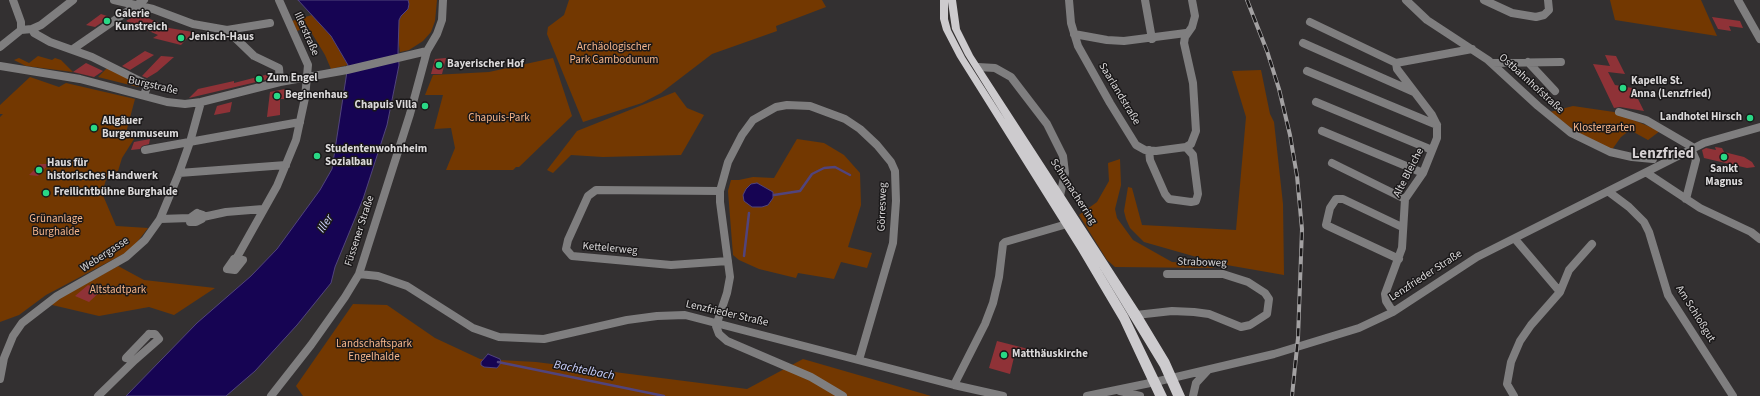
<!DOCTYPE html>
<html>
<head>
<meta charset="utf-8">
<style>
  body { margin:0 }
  canvas { display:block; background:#333031 }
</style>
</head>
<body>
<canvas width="1760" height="396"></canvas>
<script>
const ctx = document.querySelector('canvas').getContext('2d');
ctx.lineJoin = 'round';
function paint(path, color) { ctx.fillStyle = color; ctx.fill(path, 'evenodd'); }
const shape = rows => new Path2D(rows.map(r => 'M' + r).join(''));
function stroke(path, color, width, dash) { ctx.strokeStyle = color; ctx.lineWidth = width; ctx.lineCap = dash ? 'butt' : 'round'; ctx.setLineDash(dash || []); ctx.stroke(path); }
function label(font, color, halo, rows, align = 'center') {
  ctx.font = font + ' "Source Sans 3",sans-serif'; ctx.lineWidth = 3; ctx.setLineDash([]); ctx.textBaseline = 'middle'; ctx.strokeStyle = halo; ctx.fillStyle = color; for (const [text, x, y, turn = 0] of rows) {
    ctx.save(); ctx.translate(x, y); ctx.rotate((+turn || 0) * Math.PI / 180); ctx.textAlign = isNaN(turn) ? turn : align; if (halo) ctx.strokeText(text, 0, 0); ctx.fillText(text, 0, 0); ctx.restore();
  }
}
paint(shape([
  [408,0,437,0,435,21,431,32,423,41,409,50,400,52,398,38,399,20,409,4],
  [569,0,822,0,826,7,776,26,777,31,712,54,661,93,642,103,583,122,547,34,548,27,564,15],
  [1610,0,1701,0,1717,36,1615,20],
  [312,15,331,36,348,65,331,69,325,55,308,27,297,31,292,21],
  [38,56,52,60,55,58,61,60,73,72,26,66,14,60,19,58,29,63],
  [553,58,572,116,519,167,516,167,513,170,446,170,455,148,451,128,434,129,443,95,425,95,433,75,489,72],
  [108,67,141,86,138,87,98,77],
  [1261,70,1270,114,1274,122,1283,204,1284,275,1221,264,1144,242,1130,228,1126,219,1124,211,1128,187,1132,188,1142,225,1236,230,1246,117,1232,71],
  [30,77,59,87,66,83,135,99,127,129,134,139,122,158,118,171,108,173,102,193,116,226,148,228,131,250,46,295,19,315,0,322,0,117,3,114,0,114,0,105],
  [675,92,687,108,704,115,681,155,603,157,571,155,553,173,547,170,577,131],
  [1573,106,1614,112,1660,131,1648,140,1630,130,1621,137,1611,151,1591,143,1550,112],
  [797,139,824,143,844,155,860,173,861,205,848,247,872,253,867,268,841,262,834,279,798,273,796,278,759,269,739,260,733,255,728,191,731,180,739,180,753,177,774,178],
  [1120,159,1121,185,1115,209,1117,218,1133,240,1172,262,1204,264,1215,268,1115,267,1107,260,1079,215,1097,202,1109,181,1108,163],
  [118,266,144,280,215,288,174,315,149,307,99,316,48,304],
  [353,304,387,305,435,338,480,359,536,362,747,389,803,359,931,396,303,396,296,386]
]), '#733801');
const water = shape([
  [298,0,408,0,409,4,408,9,401,16,399,20,398,52,399,65,387,125,363,199,335,267,331,283,297,325,255,371,226,396,126,396,197,323,251,276,277,249,320,190,332,169,348,65,331,36,298,0],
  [757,183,773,192,773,198,768,205,762,207,752,207,744,201,743,195,746,189,751,184,757,183],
  [488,354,500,359,501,363,497,368,484,367,481,365,481,362,488,354]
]);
paint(water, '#160453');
stroke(water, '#51447c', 1);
stroke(shape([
  [774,195,800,191,812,174,824,168,835,167,850,175],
  [744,256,749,213],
  [498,362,664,396]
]), '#51447c', 2.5);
paint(shape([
  [140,12,150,17,148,18,169,28,193,32,181,45,153,38,158,35,126,21],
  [101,14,110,17,95,27,86,25],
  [1712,17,1740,21,1743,28,1729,26,1731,31,1718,29],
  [145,51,154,55,130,70,122,66],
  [1605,55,1616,56,1625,74,1608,72,1615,85,1632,88,1631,98,1638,99,1644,111,1620,107,1614,108,1593,64,1610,66],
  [161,56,174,57,157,72,147,78,142,76],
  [446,58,442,74,431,74,435,59],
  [86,63,103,71,94,77,73,72],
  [269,74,269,79,189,98,198,89,234,81,234,83],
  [285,89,284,99,280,99,280,115,267,117,270,92],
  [232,102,230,112,214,115,217,106],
  [150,139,149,144,142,146,140,149,131,150,134,142],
  [1715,147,1722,148,1724,152,1744,157,1752,162,1755,167,1747,168,1704,158,1702,150,1706,148,1716,150],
  [40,164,49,164,38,176,29,175],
  [88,285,102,290,89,302,75,296],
  [997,341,1032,350,1030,357,1015,353,1010,374,989,368]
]), '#8f3237');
stroke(shape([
  [114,0,153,9,193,24,227,30,254,56,279,68,280,82],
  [1069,0,1071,23,1078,46,1110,103,1136,145,1145,150,1156,151,1186,147,1191,144,1196,131,1193,83,1184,43,1185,37,1192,27,1195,16,1192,0],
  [1145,0,1152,39],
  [1406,0,1427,20,1488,60,1538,106,1571,133,1610,152,1632,157,1653,159],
  [1484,0,1512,13,1536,17,1544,15,1549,10,1548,0],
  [1738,0,1760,39],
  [1310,22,1396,63],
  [32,29,34,33,50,42,92,57,144,83,147,87,144,95],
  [21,30,32,29,41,25,73,0],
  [227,30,270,23],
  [1074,34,1107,40,1124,41,1186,33],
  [1303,43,1414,92],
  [0,47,21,30,21,22,13,0],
  [73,49,144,0],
  [1528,62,1555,91],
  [1396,63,1472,49],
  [1492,63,1561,62],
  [0,66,80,79,167,102,185,104,201,102,280,82,347,70,427,51],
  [978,67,995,68,1011,77,1047,124,1063,156,1065,173,1060,196],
  [1307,71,1437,125],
  [1316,102,1432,150],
  [1619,112,1646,120,1694,148],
  [1322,131,1423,173],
  [145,150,300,122],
  [1149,150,1150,160,1165,194,1169,199,1191,202,1196,201,1198,194,1193,155,1186,147],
  [1332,163,1405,199],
  [179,173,286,165],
  [1647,173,1700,208,1751,232,1760,239],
  [720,191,596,190,588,196,568,240,566,249,572,256,671,265,728,261],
  [1609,192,1629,207,1644,222,1649,232,1668,295,1733,396],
  [1686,199,1696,160,1691,149],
  [197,213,203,215,202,219,196,222,190,222,190,218,197,213],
  [203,217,226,212,263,209],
  [160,219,190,218],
  [1515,239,1560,292],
  [234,259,243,260,235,270,227,269,234,259],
  [236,259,277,186,296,140,305,98,308,65,279,0],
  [1399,259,1326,225,1330,208,1336,199,1343,199,1402,227],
  [359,274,378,276,407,286,473,328,499,337,544,339,627,320,657,316,685,315,954,385,1003,396],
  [1393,312,1386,301,1385,294,1402,248,1405,199,1423,173,1437,138,1437,125,1432,115,1397,69,1396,63],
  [1136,315,1172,311,1194,312,1209,314,1241,327,1250,325,1267,314,1269,299,1265,293,1248,282,1223,274,1167,274],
  [149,334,155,334,159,339,135,360,126,358,149,334],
  [0,379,4,358,13,336,22,323,57,296,126,257,145,240,160,219,179,173,190,142,201,102],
  [954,385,985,324,993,303,999,277,1003,244,1005,242,1067,224],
  [1120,391,1140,396],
  [98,396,135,360],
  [271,396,311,345,345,297,359,274,410,114,427,51,437,34,442,20,443,0],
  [843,396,811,377,727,341,719,334,716,326,727,293,730,277,720,202,720,191,728,162,742,135,753,120,776,107,787,105,810,106,845,119,860,129,877,145,891,162,895,171,896,201,893,243,859,360],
  [1087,396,1155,382,1274,354,1359,328,1393,312,1477,257,1704,143,1760,127],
  [1193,396,1196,383,1208,370],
  [1514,396,1507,384,1511,362,1520,341,1531,325,1560,292,1569,270,1592,244]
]), '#7f7e7f', 8);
paint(shape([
  [940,0,956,0,960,29,973,55,1140,312,1169,360,1185,396,1173,396,1160,367,1098,265,1128,315,1167,396,1155,396,1120,321,1078,250,957,57,943,30,940,19,940,0],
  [948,2,952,29,965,55,1006,121,965,57,951,30,948,19,948,2]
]), '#cdcbce');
const rail = shape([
  [1247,0,1267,51,1279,89,1290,135,1297,176,1302,229,1298,338,1292,396]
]);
stroke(rail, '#a3a1a2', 4);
stroke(rail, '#1a1819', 2.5, [8]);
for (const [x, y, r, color] of [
  [107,21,4,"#29d885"],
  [181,38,4,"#29d885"],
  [439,65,4,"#29d885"],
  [259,79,4,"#29d885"],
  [1623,88,4,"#29d885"],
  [277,96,4,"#29d885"],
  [425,106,4,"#29d885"],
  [1750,118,4,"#29d885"],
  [94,128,4,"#29d885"],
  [317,156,4,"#29d885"],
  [1724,157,4,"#29d885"],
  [39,170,4,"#29d885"],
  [46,193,4,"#29d885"],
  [1004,355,4,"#29d885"]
]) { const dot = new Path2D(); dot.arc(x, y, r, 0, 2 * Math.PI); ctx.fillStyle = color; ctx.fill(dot); stroke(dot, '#1a1819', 1.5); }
label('bold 11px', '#dbd9da', '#1a1819', [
  ["Galerie",115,15],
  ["Kunstreich",115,28],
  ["Jenisch-Haus",189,38],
  ["Bayerischer Hof",447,65],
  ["Zum Engel",267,79],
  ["Kapelle St.",1631,82],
  ["Anna (Lenzfried)",1631,95],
  ["Beginenhaus",285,96],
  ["Chapuis Villa",417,106,"right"],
  ["Landhotel Hirsch",1742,118,"right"],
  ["Allgäuer",102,122],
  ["Burgenmuseum",102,135],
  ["Studentenwohnheim",325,150],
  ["Sozialbau",325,163],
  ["Haus für",47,164],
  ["historisches Handwerk",47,177],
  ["Sankt",1724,170,"center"],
  ["Magnus",1724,183,"center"],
  ["Freilichtbühne Burghalde",54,193],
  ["Matthäuskirche",1012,355]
], 'left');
label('11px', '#dbd9da', '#1a1819', [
  ["Illerstraße",306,34,66],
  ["Ostbahnhofstraße",1531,84,42],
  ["Burgstraße",153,86,13],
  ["Saarlandstraße",1119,94,59],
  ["Alte Bleiche",1409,173,-63],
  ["Schumacherring",1073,192,57],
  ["Görresweg",883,207,-88],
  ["Füssener Straße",360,231,-72],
  ["Kettelerweg",610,249,5],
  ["Webergasse",105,255,-33],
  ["Straboweg",1202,263,2],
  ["Lenzfrieder Straße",1426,276,-33],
  ["Lenzfrieder Straße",727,314,13],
  ["Am Schloßgut",1695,314,58]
]);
label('11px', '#f5b58b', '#1a1819', [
  ["Archäologischer",614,48],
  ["Park Cambodunum",614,61],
  ["Chapuis-Park",499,119],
  ["Klostergarten",1604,129],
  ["Grünanlage",56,220],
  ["Burghalde",56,233],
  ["Altstadtpark",118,291],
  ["Landschaftspark",374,345],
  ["Engelhalde",374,358]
]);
label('italic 12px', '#ccd2ff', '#1a1819', [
  ["Iller",326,224,-57],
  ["Bachtelbach",584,371,11]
]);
label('bold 15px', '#d5d0d2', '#1a1819', [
  ["Lenzfried",1663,155]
]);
</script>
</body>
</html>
